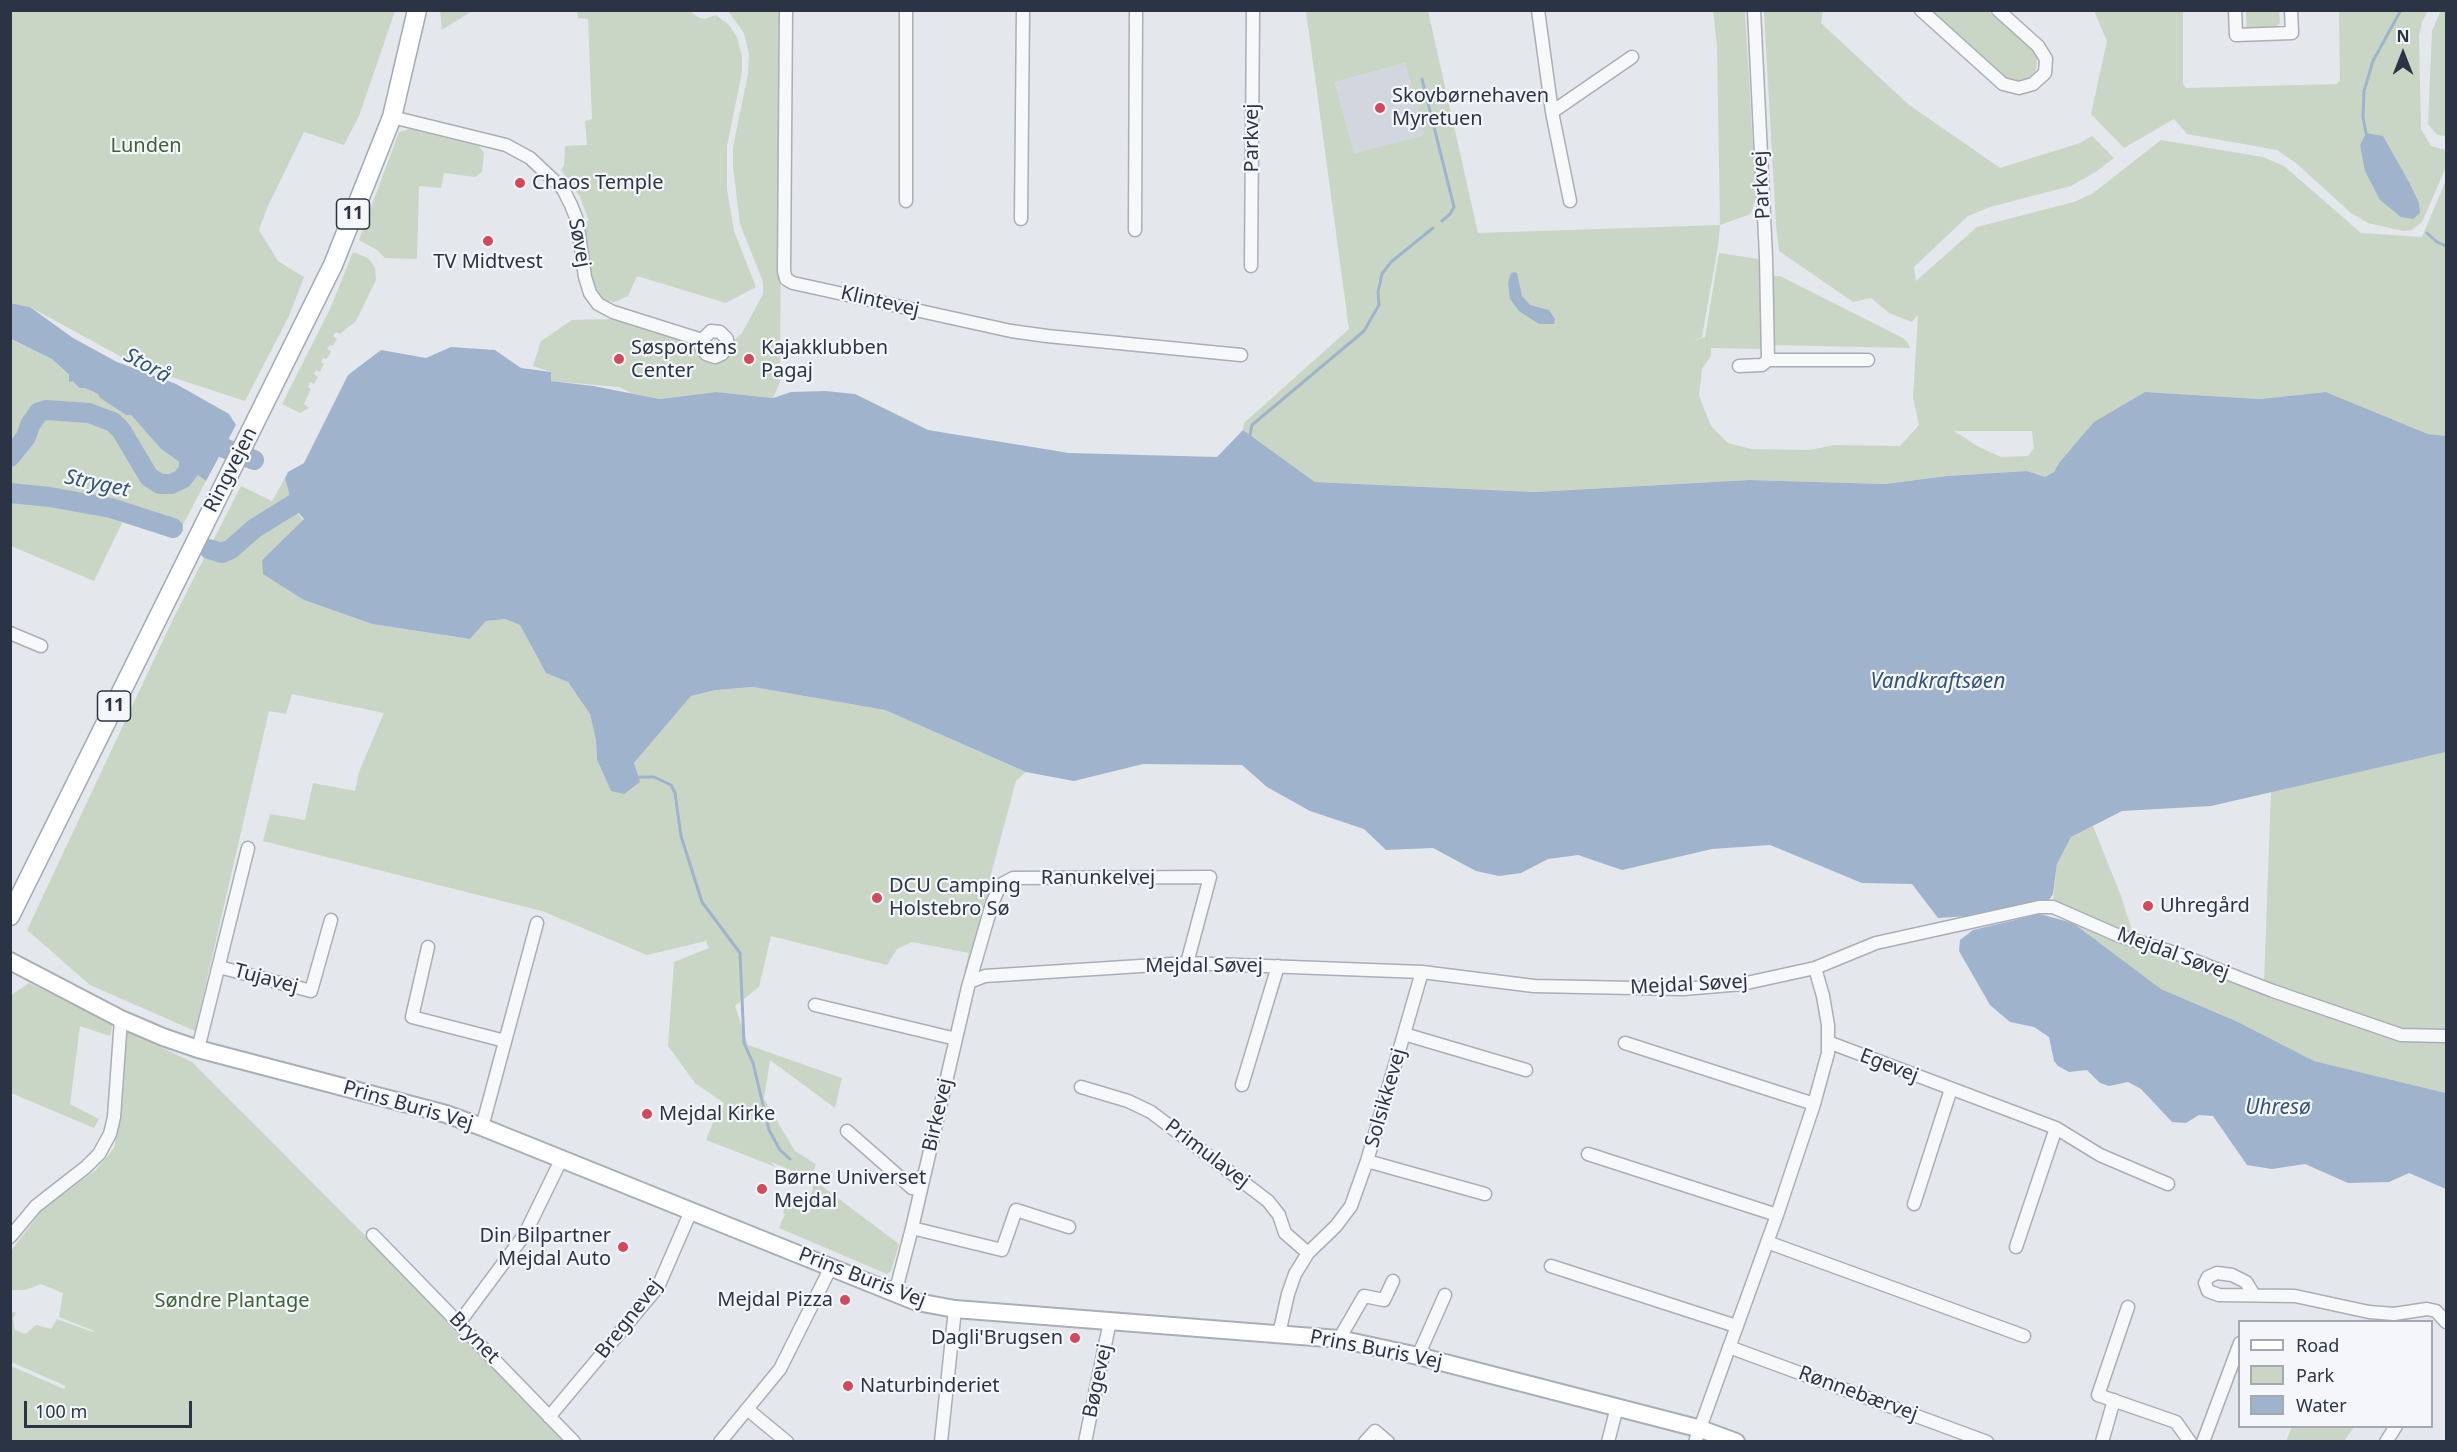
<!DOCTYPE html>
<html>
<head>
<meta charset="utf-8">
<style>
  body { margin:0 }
  #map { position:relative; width:2457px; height:1452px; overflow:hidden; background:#e4e7ec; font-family:"Noto Sans",sans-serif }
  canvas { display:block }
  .frame { position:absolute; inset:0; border:12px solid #2b3445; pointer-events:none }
  .legend { position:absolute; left:2238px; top:1320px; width:195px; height:108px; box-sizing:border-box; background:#f4f6f9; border:2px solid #a4a8b1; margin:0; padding:8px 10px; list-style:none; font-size:18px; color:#2b3445 }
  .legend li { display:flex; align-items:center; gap:12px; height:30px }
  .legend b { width:30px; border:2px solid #a4a8b1 }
  .north { position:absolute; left:2373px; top:24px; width:60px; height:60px; -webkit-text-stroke:4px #f4f6f9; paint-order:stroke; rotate:0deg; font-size:16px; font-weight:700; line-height:24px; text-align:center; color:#2b3445 }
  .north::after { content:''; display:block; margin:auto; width:21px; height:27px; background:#2b3445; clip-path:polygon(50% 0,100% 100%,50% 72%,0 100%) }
  .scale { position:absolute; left:24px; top:1401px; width:168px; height:27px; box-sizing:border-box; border:3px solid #2b3445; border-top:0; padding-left:8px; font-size:18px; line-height:21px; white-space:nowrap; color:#2b3445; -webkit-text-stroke:4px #f4f6f9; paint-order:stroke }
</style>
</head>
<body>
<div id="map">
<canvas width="2457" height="1452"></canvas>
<div class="frame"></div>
<ul class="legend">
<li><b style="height:8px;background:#fff"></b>Road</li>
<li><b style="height:16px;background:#c9d6c5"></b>Park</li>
<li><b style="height:16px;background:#9fb4cc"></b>Water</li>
</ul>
<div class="north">N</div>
<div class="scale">100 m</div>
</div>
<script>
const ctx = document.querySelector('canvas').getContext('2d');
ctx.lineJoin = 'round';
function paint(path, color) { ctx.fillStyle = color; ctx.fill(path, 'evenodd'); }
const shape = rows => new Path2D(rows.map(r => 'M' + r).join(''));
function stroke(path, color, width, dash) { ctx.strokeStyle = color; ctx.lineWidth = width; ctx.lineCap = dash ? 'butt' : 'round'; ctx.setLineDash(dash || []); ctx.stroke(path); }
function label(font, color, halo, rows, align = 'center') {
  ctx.font = font + ' "Noto Sans",sans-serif'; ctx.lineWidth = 4.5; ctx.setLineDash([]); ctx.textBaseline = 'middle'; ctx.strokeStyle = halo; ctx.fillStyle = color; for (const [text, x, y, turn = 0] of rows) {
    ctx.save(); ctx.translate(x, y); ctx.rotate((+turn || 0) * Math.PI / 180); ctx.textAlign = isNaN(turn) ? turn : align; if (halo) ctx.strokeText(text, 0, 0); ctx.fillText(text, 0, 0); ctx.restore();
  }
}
paint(shape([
  [1405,63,1424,135,1354,153,1335,82]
]), '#d2d6de');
paint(shape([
  [440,10,472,10,472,11,442,30],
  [2441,10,2446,11,2446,136,2437,135,2428,124,2432,31],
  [11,11,395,11,359,116,344,145,304,132,267,208,259,230,278,261,304,277,289,316,245,401,138,366,30,307,11,303],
  [528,11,690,11,698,17,704,19,716,15,729,25,737,37,742,57,742,72,727,146,727,189,734,231,756,287,726,303,637,276,628,296,615,302,607,301,599,297,590,282,581,223,589,221,580,197,561,170,564,165,565,146,587,145,585,121,592,119,588,19,578,18,577,11],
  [728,11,782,11,780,382,773,398,716,392,660,399,631,393,619,387,550,381,551,372,533,366,541,341,572,320,614,319,693,342,697,355,711,361,742,333,763,294,763,282,740,224,733,166,733,147,748,74,749,54,744,33],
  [1306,11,1428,11,1478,233,1720,225,1717,46,1713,11,1745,11,1756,197,1751,214,1720,225,1718,246,1702,337,1694,341,1705,337,1719,253,1758,259,1762,263,1764,349,1711,348,1711,356,1702,369,1699,396,1711,426,1728,443,1751,449,1810,450,1834,445,1900,446,1919,425,1913,398,1918,315,1912,322,1889,313,1871,298,1853,302,1779,251,1776,225,1764,11,1823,11,1821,23,1908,104,2000,168,2080,143,2092,136,2114,158,2097,171,2071,186,1990,207,1968,216,1914,267,1916,281,1977,227,2074,202,2092,194,2161,140,2263,157,2284,166,2361,233,2422,237,2446,180,2446,436,2428,434,2326,392,2260,399,2145,392,2059,463,2054,472,2045,477,2027,471,1947,476,1885,484,1749,480,1535,492,1315,482,1243,430,1244,423,1349,329],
  [1405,63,1424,135,1354,153,1335,82],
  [2032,431,2034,448,2028,456,2001,457,1979,447,1954,431],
  [1927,11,1988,11,2035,51,2037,57,2036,71,2025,81,2009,81],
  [2094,11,2183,11,2183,84,2186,88,2337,84,2340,80,2339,11,2428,11,2422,22,2419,36,2421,129,2431,146,2446,150,2446,167,2422,222,2412,230,2403,231,2368,223,2351,213,2296,163,2277,150,2187,134,2174,119,2124,148,2091,114,2107,41],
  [2246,11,2279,11,2280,23,2276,26,2262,27,2262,31,2247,32],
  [410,129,479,146,484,153,482,172,475,177,444,173,441,188,419,186,417,259,385,258,377,250,359,240,360,237,399,132],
  [353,252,368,258,372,263,375,268,376,280,356,321,340,334,336,332,333,336,337,339,333,346,330,345,327,349,331,351,327,359,323,358,321,362,324,364,320,372,316,370,314,374,318,377,314,384,310,382,308,387,311,389,304,404,309,408,300,413,282,404,330,309],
  [1771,276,1780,276,1903,338,1908,343,1910,348,1772,345],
  [10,339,52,359,81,388,85,388,98,394,100,398,126,415,131,415,161,449,206,481,177,536,125,517,94,581,11,546],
  [285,478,292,505,303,520,262,560,304,600,372,624,469,639,486,621,505,619,520,625,546,672,568,682,590,714,596,741,597,760,611,791,620,791,635,771,634,763,691,696,716,690,753,687,885,710,1026,772,1016,781,990,878,983,924,970,972,964,972,969,953,912,942,897,949,887,965,771,936,759,987,735,1006,748,1045,842,1078,835,1108,770,1060,764,1099,795,1151,816,1164,811,1178,771,1162,776,1167,706,1140,717,1113,721,1113,724,1103,695,1083,668,1046,674,962,709,948,706,941,647,955,542,911,263,841,270,814,305,820,313,783,355,791,359,772,384,713,292,694,286,714,269,711,195,1031,90,985,27,930,174,617,241,486,272,501],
  [2446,752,2446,1031,2400,1030,2264,983,2271,791],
  [2093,826,2121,896,2134,937,2053,901,2057,864,2071,837],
  [2073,923,2171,955,2254,989,2446,1042,2446,1093,2314,1061,2236,1021,2159,988],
  [29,983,113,1023,110,1036,80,1026,70,1104,99,1119,94,1128,11,1093,10,996],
  [125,1030,192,1062,570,1441,11,1441,11,1366,64,1389,66,1386,11,1362,11,1311,16,1313,13,1319,15,1330,25,1334,36,1325,51,1329,57,1319,93,1332,94,1331,59,1317,63,1293,41,1284,25,1290,11,1290,10,1252,43,1209,96,1170,114,1148,121,1112],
  [815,1181,899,1244,891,1271,887,1274,779,1228,785,1214,783,1213,785,1205,809,1213,814,1204,809,1200],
  [2292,1427,2292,1426,2354,1427,2344,1441,2286,1441]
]), '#c9d6c5');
paint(shape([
  [2366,133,2383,136,2409,182,2419,203,2420,213,2413,219,2401,217,2380,200,2365,171,2360,145],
  [1514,272,1517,273,1522,296,1530,305,1549,310,1555,319,1554,324,1539,324,1519,311,1510,299,1508,283,1511,273],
  [10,303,30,307,73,338,117,362,176,384,229,414,236,425,206,481,161,449,131,415,126,415,100,398,98,394,85,388,79,388,73,381,69,382,69,375,52,359,11,339],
  [451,347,495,350,521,368,551,372,551,381,593,386,660,399,716,392,773,398,791,392,825,391,855,394,928,430,1069,453,1217,457,1243,430,1315,482,1535,492,1749,480,1885,484,1947,476,2027,471,2045,477,2054,472,2059,463,2094,422,2145,392,2260,399,2326,392,2428,434,2446,436,2446,752,2211,806,2122,811,2071,837,2057,864,2053,894,2049,900,1971,916,1938,918,1912,884,1862,883,1770,845,1712,849,1622,870,1578,855,1548,859,1521,873,1499,876,1476,871,1433,848,1386,850,1364,829,1310,811,1267,787,1242,765,1143,764,1074,781,1026,772,885,710,753,687,716,690,691,696,634,763,640,782,624,794,611,791,597,760,596,741,590,714,568,682,546,673,520,625,505,619,486,621,470,639,372,624,304,600,263,574,262,560,304,519,292,505,285,478,288,472,304,463,348,375,381,350,426,358],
  [2040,914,2073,923,2161,989,2236,1021,2314,1061,2446,1093,2446,1189,2409,1173,2389,1182,2348,1183,2305,1164,2272,1169,2247,1165,2213,1116,2199,1115,2186,1123,2172,1122,2141,1089,2128,1082,2109,1086,2100,1083,2087,1070,2069,1072,2058,1066,2054,1061,2049,1037,2034,1027,2010,1022,1990,1005,1959,951,1960,940,1973,930]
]), '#9fb4cc');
stroke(shape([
  [1422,79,1454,207,1450,214,1442,221],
  [2366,133,2363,117,2364,91,2373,61,2401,10],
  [2427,233,2437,242,2446,246],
  [1250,435,1252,425,1364,331,1379,305,1378,292,1382,274,1391,262,1433,228],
  [639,777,654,777,671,785,675,793,681,836,702,902,740,953,744,1043,753,1063,769,1130,780,1150,790,1159]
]), '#9fb4cc', 3);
stroke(shape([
  [205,433,224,448,254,460],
  [10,457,26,437,30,425,39,412,46,410,89,413,113,422,121,430,149,477,160,484,171,484,182,479,189,470,189,444],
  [10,493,50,497,111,508,173,528],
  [209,549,222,553,231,549,255,528,315,491]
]), '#9fb4cc', 20);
const street = shape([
  [786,10,784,271,786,279,793,283,1011,331,1047,336,1241,355],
  [1538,10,1552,112,1570,201],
  [1754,10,1766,257,1768,360],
  [1921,10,2003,84,2019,88,2033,84,2045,73,2046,59,2038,46,1998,10],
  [2235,10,2236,35,2292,33,2291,10],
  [1552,112,1632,57],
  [392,117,506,145,530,158,563,189,571,205,577,220,585,277,590,293,598,304,613,312,702,340,701,347,706,354,715,357,722,354,727,347,727,339,720,332,711,331,702,340],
  [906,201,906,10],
  [1021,219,1023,10],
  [1135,230,1136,10],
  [1251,266,1253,10],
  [1739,366,1762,365,1768,360,1868,360],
  [10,633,41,646],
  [428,947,412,1017,505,1041],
  [219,967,311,991,331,920],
  [972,981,985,976,1187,963,1422,972,1534,986,1683,989,1742,984,1815,968,1876,943,2039,907,2053,907,2117,935,2175,953,2273,991,2401,1035,2446,1036],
  [815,1005,956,1039],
  [1404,1034,1526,1070],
  [1828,1042,2056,1128,2100,1155,2168,1184],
  [1625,1043,1814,1104],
  [198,1049,248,848],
  [1242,1085,1278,966],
  [1081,1087,1128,1101,1151,1112,1268,1201,1279,1215,1285,1233,1308,1253],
  [482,1127,537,923],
  [847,1131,912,1188,920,1190],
  [1588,1154,1777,1215],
  [1367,1161,1485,1194],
  [1914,1204,1951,1089],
  [912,1228,1002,1250,1016,1210,1069,1227],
  [373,1235,574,1442],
  [10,1237,36,1206,86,1167,99,1154,110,1134,114,1117,121,1019],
  [1767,1242,2024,1336],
  [2016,1247,2056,1128],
  [1551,1266,1736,1326],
  [893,1293,898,1282,912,1228,968,987,992,904,1000,885,1013,878,1210,877,1187,963],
  [2254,1295,2246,1282,2232,1275,2217,1273,2208,1277,2205,1283,2208,1291,2219,1295,2295,1296,2369,1312,2394,1314,2427,1309,2436,1311,2446,1322],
  [2128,1307,2098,1395,2176,1422,2190,1442],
  [459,1323,525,1234,562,1158],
  [1279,1334,1288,1294,1295,1274,1308,1253,1336,1226,1351,1206,1367,1161,1422,972],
  [1339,1339,1364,1296,1384,1300,1393,1281],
  [1729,1347,1987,1442],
  [1418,1356,1445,1295],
  [747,1409,787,1442],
  [549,1417,658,1287,691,1211],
  [720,1442,780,1369,831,1267],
  [941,1442,955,1309],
  [1085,1442,1110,1321],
  [1365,1442,1375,1431,1388,1442],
  [1608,1442,1617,1407],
  [1695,1442,1777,1215,1814,1104,1828,1053,1828,1025,1823,996,1815,968],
  [2102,1442,2114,1400],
  [2203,1442,2240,1343],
  [2386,1442,2396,1426]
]);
const secondary = shape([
  [10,961,121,1019,163,1037,198,1049,446,1114,482,1127,917,1302,955,1309,1339,1339,1418,1356,1701,1429,1736,1442]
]);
const primary = shape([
  [10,916,333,265,392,117,417,10]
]);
stroke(street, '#a9aeb7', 15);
stroke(secondary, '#a9aeb7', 20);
stroke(primary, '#a3abb8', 21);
stroke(street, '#f7f8fa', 12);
stroke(secondary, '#fff', 16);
stroke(primary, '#fff', 18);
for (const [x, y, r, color] of [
  [1380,108,6,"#d1495b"],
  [520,183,6,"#d1495b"],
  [488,241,6,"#d1495b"],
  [619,359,6,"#d1495b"],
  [749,359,6,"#d1495b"],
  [877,898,6,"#d1495b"],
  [2148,906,6,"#d1495b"],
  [647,1114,6,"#d1495b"],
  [762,1189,6,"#d1495b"],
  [623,1247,6,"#d1495b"],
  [845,1300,6,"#d1495b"],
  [1075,1338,6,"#d1495b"],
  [848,1386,6,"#d1495b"]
]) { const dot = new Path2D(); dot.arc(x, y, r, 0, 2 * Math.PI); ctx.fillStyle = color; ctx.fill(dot); stroke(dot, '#f4f6f9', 2); }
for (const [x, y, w] of [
  [353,214,33],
  [114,706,33]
]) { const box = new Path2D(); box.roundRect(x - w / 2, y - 15, w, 30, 4.5); ctx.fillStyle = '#f4f6f9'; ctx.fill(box); stroke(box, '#2b3445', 1.5); }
label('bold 18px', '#2b3445', null, [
  ["11",353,214],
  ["11",114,706]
]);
label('20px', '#2b3445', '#f4f6f9', [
  ["Skovbørnehaven",1392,96],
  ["Myretuen",1392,119],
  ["Chaos Temple",532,183],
  ["TV Midtvest",488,262,"center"],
  ["Søsportens",631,348],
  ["Center",631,371],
  ["Kajakklubben",761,348],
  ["Pagaj",761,371],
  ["DCU Camping",889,886],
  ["Holstebro Sø",889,909],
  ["Uhregård",2160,906],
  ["Mejdal Kirke",659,1114],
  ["Børne Universet",774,1178],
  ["Mejdal",774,1201],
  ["Din Bilpartner",611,1236,"right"],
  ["Mejdal Auto",611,1259,"right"],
  ["Mejdal Pizza",833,1300,"right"],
  ["Dagli'Brugsen",1063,1338,"right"],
  ["Naturbinderiet",860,1386]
], 'left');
label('20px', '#2b3445', '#f4f6f9', [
  ["Parkvej",1252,138,-90],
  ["Parkvej",1762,185,-93],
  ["Søvej",579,243,80],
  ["Klintevej",880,302,13],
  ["Ringvejen",231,470,-63],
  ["Ranunkelvej",1098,878],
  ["Mejdal Søvej",2173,954,20],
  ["Mejdal Søvej",1204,966],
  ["Tujavej",266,979,15],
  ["Mejdal Søvej",1689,985,-3],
  ["Egevej",1889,1066,21],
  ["Solsikkevej",1386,1098,-74],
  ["Prins Buris Vej",408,1106,16],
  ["Birkevej",938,1115,-77],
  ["Primulavej",1207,1154,37],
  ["Prins Buris Vej",862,1278,21],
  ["Bregnevej",629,1319,-52],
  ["Brynet",474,1338,46],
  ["Prins Buris Vej",1376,1350,11],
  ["Bøgevej",1098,1381,-78],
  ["Rønnebærvej",1858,1394,20]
]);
label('20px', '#3f6138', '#f4f6f9', [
  ["Lunden",146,146],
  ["Søndre Plantage",232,1301]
]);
label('italic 21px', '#34527a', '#f4f6f9', [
  ["Storå",147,366,29],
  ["Stryget",97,484,12],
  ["Vandkraftsøen",1938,682],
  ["Uhresø",2278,1108]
]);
</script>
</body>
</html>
